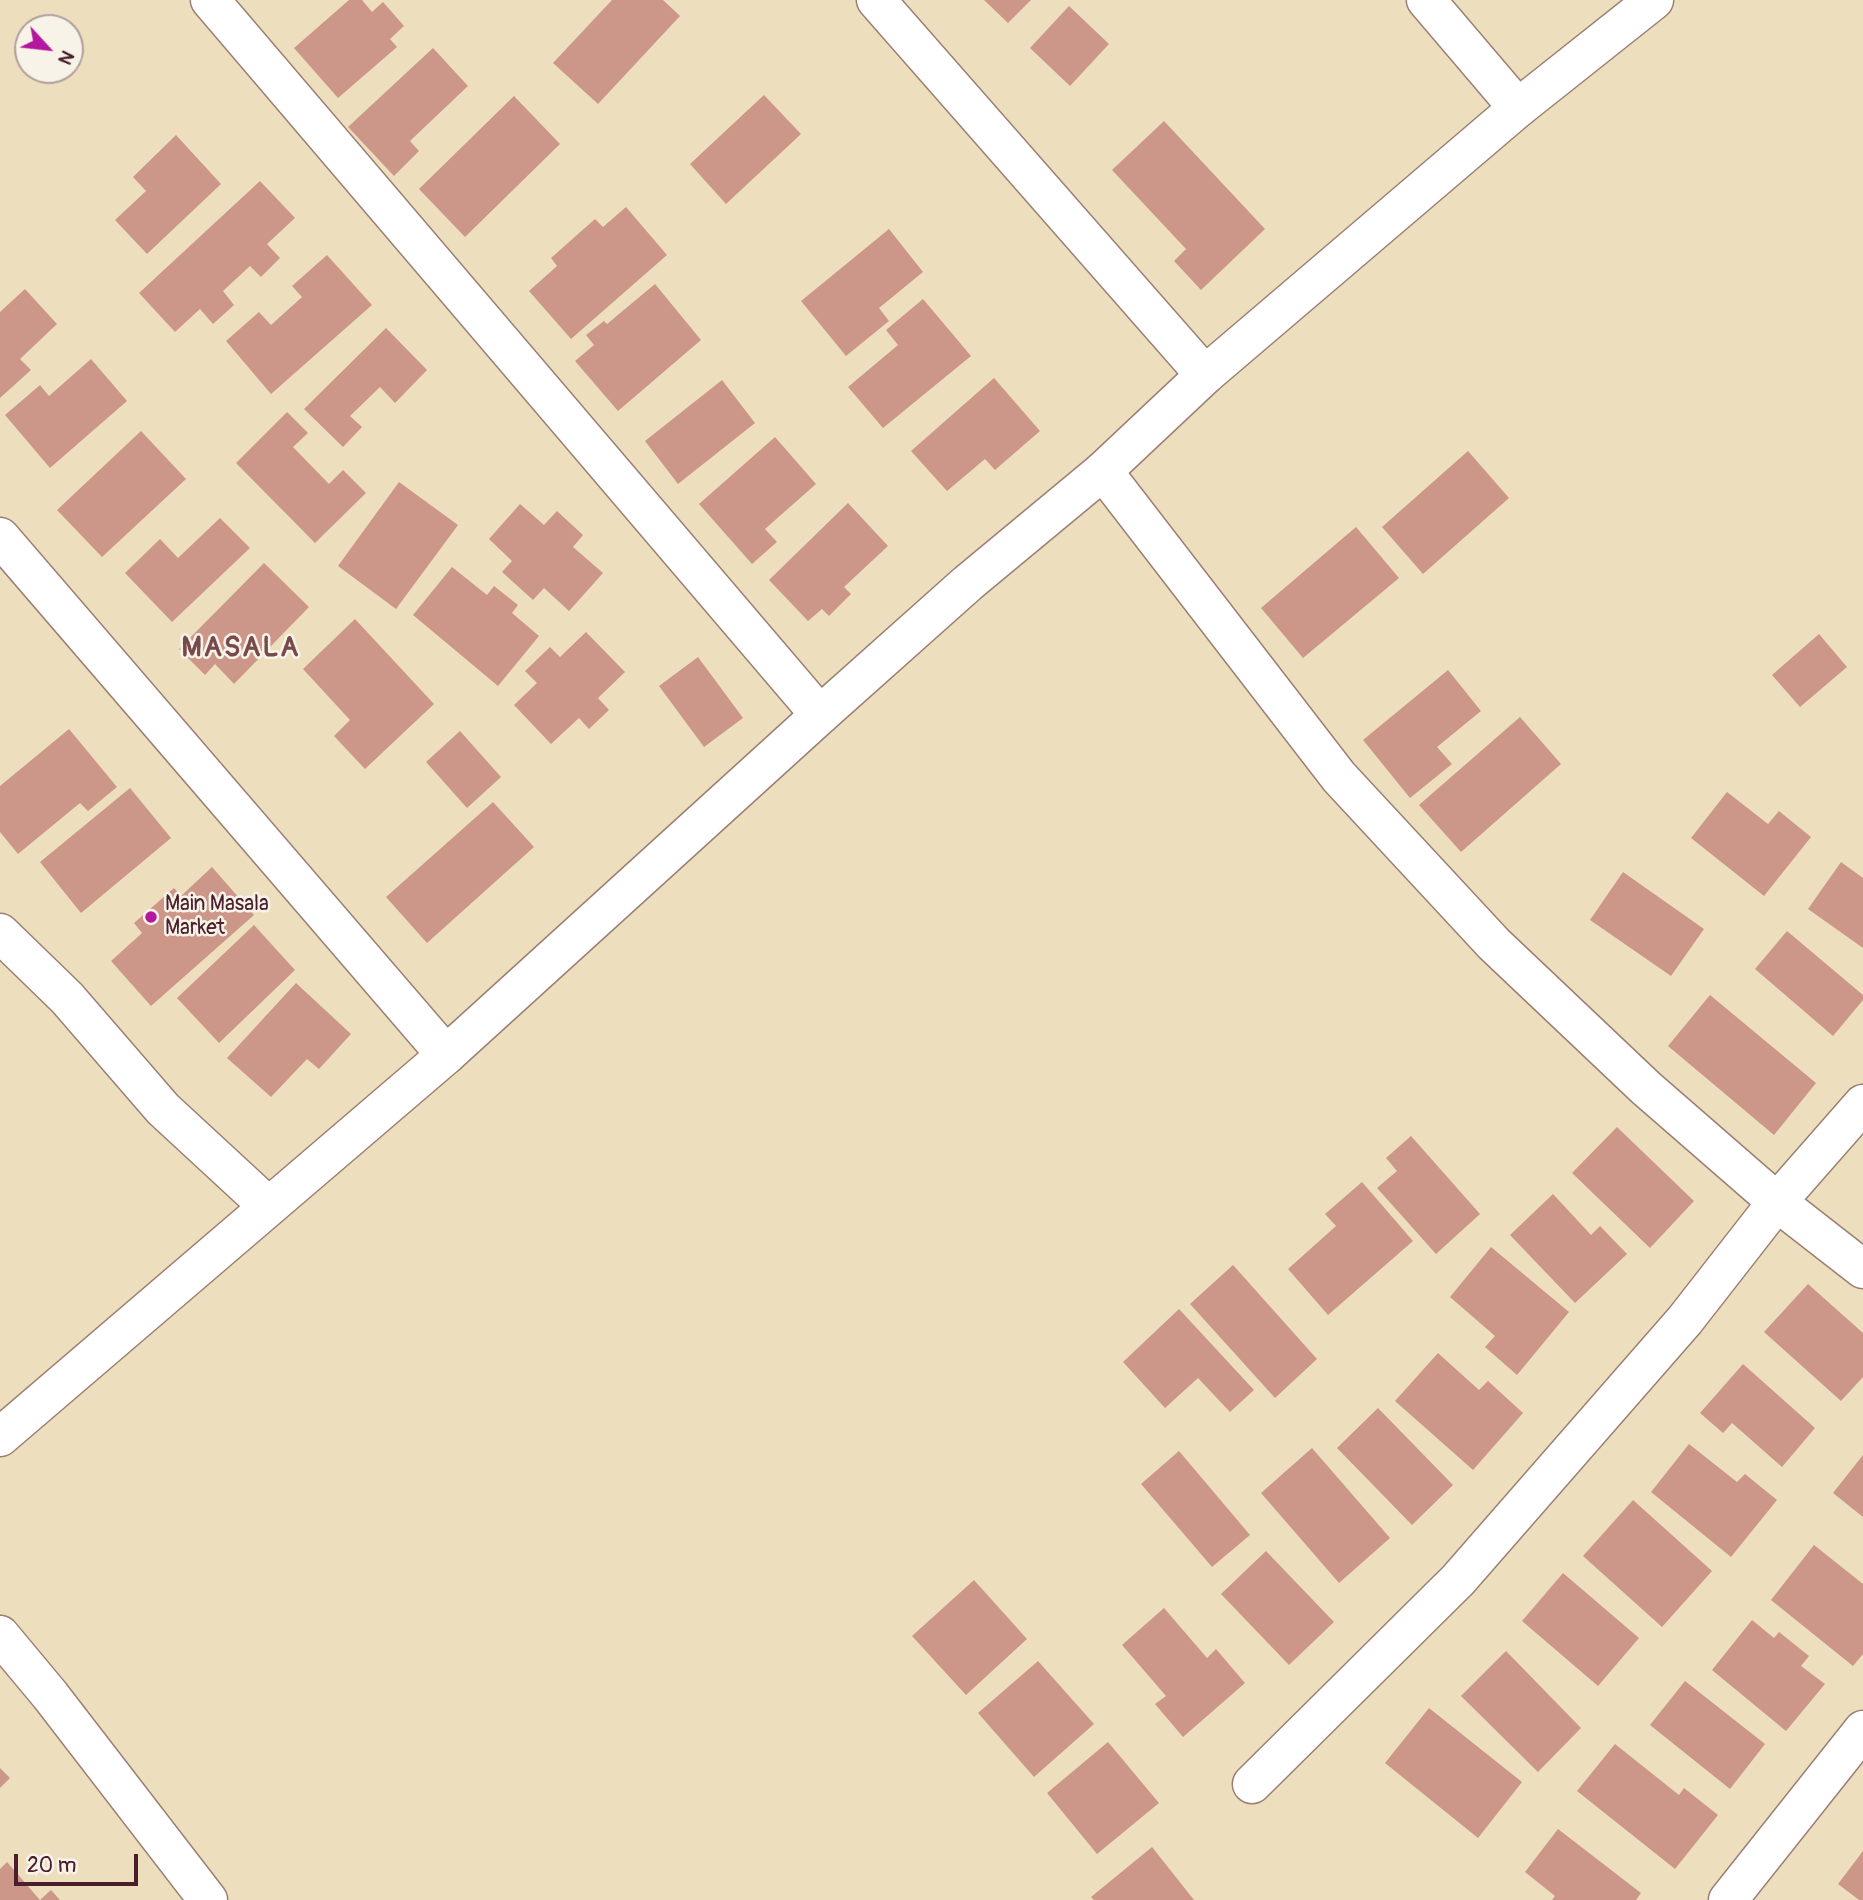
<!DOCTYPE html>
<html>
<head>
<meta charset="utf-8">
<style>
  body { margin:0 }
  #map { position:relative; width:1863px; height:1900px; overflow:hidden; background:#eddfbe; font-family:Pangolin,sans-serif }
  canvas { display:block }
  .north { position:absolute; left:14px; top:14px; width:70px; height:70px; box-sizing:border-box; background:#f7f3e8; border:2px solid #b29e9c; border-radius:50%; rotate:117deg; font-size:19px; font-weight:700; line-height:28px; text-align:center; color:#4a1f2b }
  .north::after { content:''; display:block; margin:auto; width:24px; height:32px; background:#b5179e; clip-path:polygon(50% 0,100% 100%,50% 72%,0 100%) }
  .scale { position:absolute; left:14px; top:1854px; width:124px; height:32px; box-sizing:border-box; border:4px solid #4a1f2b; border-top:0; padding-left:9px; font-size:21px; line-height:24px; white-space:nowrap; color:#4a1f2b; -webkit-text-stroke:5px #f7f3e8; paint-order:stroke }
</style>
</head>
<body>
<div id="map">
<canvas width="1863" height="1900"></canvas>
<div class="north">N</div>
<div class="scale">20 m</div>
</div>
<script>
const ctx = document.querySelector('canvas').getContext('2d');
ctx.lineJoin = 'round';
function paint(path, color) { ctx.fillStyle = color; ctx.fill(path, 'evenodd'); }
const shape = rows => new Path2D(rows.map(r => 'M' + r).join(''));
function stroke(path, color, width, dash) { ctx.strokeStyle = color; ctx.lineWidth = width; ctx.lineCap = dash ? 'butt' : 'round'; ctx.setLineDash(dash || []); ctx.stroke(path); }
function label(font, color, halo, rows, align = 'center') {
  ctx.font = font + ' Pangolin,sans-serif'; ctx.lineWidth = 5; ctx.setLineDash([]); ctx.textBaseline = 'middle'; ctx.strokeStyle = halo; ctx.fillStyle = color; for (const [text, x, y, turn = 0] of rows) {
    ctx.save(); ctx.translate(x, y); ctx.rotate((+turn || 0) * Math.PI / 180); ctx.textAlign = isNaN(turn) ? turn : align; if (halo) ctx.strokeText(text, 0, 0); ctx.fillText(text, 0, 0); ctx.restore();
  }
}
paint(shape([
  [349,0,362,0,372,12,383,2,404,26,390,39,397,47,338,98,294,48],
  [612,0,663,0,680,16,598,104,553,63],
  [984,0,1031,0,1008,23],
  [1069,6,1109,44,1070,86,1030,48],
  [433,48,468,86,410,141,419,151,394,176,348,127],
  [764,95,801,134,726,204,690,164],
  [514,96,560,144,465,237,419,189],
  [1164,121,1265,229,1201,290,1174,261,1186,249,1112,170],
  [176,135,221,184,147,254,115,220,146,191,133,177],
  [260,181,295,218,267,244,280,258,261,277,250,266,223,291,234,305,213,324,200,309,175,332,139,293],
  [626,207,667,255,571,339,529,291,557,266,551,258,595,219,603,227],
  [889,229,923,272,879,308,889,321,846,356,801,301],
  [327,255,372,305,271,394,226,341,259,312,271,325,302,297,292,286],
  [655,284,701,340,618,411,575,361,594,345,586,335,604,321,607,324],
  [25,289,57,324,20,359,31,370,0,398,0,312],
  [923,299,971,356,883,428,848,387,898,345,886,330],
  [386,328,427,370,395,403,380,387,350,416,362,427,343,447,304,409],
  [91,359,127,401,50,468,5,415,40,385,49,396],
  [994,378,1040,431,995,470,985,459,947,491,911,451],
  [722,380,755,423,678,484,645,441],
  [287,412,308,433,293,447,329,484,343,470,366,493,315,543,236,463],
  [141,431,186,479,102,557,57,510],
  [775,437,816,484,765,529,777,542,752,564,699,504],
  [1468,451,1509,498,1423,574,1382,527],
  [399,482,458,525,396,609,338,566],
  [848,503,888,546,844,587,851,594,829,616,822,609,808,621,769,580],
  [520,504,544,525,557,511,583,535,573,547,603,573,569,611,544,588,533,600,502,572,512,561,489,539],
  [220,518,250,548,172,622,125,573,160,539,178,558],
  [1356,527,1399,578,1303,658,1261,608],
  [264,563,309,607,234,684,215,664,205,675,179,649],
  [452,567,487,595,494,586,518,605,512,613,539,636,498,686,413,615],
  [355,619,434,704,365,769,334,736,350,720,303,669],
  [586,632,625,672,598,698,609,710,589,729,579,718,551,744,514,705,537,683,525,671,550,647,560,657],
  [1819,634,1847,667,1800,707,1772,675],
  [698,657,743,718,704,747,659,686],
  [1448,670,1481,711,1437,747,1452,764,1410,798,1363,740],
  [1520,717,1561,764,1461,852,1419,805],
  [69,729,117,787,88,811,80,803,18,854,0,832,0,786],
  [460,731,501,777,467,808,426,762],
  [130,788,171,838,81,913,40,862],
  [1727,792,1768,824,1779,811,1811,837,1764,896,1691,838],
  [493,802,534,847,427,943,386,897],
  [1841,862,1863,878,1863,948,1808,909],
  [212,867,254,915,151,1006,111,961,142,933,134,923,174,888,181,896],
  [1623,872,1704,929,1671,976,1590,920],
  [254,925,295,970,219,1043,177,998],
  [1787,931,1863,995,1863,1000,1833,1036,1755,969],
  [296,983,351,1034,319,1069,307,1059,271,1097,227,1058],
  [1710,995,1816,1083,1774,1135,1668,1046],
  [1617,1127,1694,1201,1650,1248,1572,1173],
  [1411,1136,1480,1214,1436,1254,1377,1188,1397,1171,1386,1158],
  [1362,1182,1413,1241,1328,1315,1288,1269,1336,1226,1325,1214],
  [1553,1194,1591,1235,1600,1226,1627,1254,1575,1303,1510,1235],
  [1491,1247,1569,1312,1517,1375,1485,1347,1495,1336,1450,1297],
  [1233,1265,1317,1359,1275,1398,1190,1304],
  [1808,1284,1863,1333,1863,1377,1841,1401,1764,1332],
  [1179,1309,1254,1390,1230,1412,1198,1378,1165,1408,1123,1362],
  [1438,1353,1479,1390,1488,1381,1523,1413,1473,1470,1395,1401],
  [1743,1364,1815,1428,1782,1467,1732,1423,1723,1433,1700,1413],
  [1378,1408,1453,1485,1412,1525,1337,1448],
  [1689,1444,1737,1482,1745,1474,1777,1500,1731,1557,1651,1492],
  [1312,1448,1390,1538,1339,1583,1261,1493],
  [1179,1451,1250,1535,1212,1567,1141,1484],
  [1863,1455,1863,1517,1833,1493],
  [1633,1500,1712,1571,1662,1627,1583,1556],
  [1814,1545,1863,1584,1863,1654,1853,1666,1771,1600],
  [1266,1551,1334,1622,1289,1665,1221,1594],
  [1563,1573,1639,1638,1598,1686,1522,1621],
  [974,1580,1027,1639,966,1695,912,1636],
  [1164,1608,1207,1658,1216,1649,1245,1683,1183,1737,1155,1704,1166,1696,1122,1645],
  [1752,1620,1774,1638,1779,1632,1809,1656,1801,1666,1825,1684,1786,1731,1712,1670],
  [1506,1651,1581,1728,1538,1772,1461,1696],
  [1038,1661,1094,1724,1034,1777,978,1713],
  [1685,1681,1765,1744,1730,1789,1650,1725],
  [1429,1708,1522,1782,1478,1838,1385,1763],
  [1108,1742,1159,1803,1097,1854,1047,1793],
  [1615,1744,1679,1795,1684,1788,1718,1815,1675,1869,1577,1791],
  [0,1768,10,1778,0,1788],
  [1558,1829,1641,1893,1636,1900,1552,1900,1555,1896,1525,1872],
  [1152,1847,1194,1900,1094,1900,1091,1897],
  [1863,1851,1863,1900,1859,1900,1838,1884],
  [7,1862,40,1900,51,1890,60,1900,0,1900,0,1869]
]), '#cc9688');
const street = shape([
  [210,0,820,715],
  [876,0,1205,375],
  [1426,0,1518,108],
  [1103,471,1339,777,1494,944,1646,1088,1777,1202,1863,1269],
  [0,537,446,1055],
  [0,933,67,998,163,1109,268,1206],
  [0,1635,50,1695,208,1900],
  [1252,1784,1458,1580,1685,1320,1777,1202,1863,1104],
  [1728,1900,1863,1730]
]);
const secondary = shape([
  [0,1437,446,1055,820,715,968,583,1103,471,1205,375,1518,108,1654,0]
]);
stroke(street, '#9c7f74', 41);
stroke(secondary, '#9c7f74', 41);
stroke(street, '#fff', 38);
stroke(secondary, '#fff', 38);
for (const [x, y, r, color] of [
  [151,917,7,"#b5179e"]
]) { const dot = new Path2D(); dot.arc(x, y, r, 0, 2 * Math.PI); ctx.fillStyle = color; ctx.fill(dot); stroke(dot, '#f7f3e8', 2.5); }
label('21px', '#4a1f2b', '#f7f3e8', [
  ["Main Masala",165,905],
  ["Market",165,929]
], 'left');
ctx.letterSpacing = '2px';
label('bold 28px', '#78494c', '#f7f3e8', [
  ["MASALA",241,649]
]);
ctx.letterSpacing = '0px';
</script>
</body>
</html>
